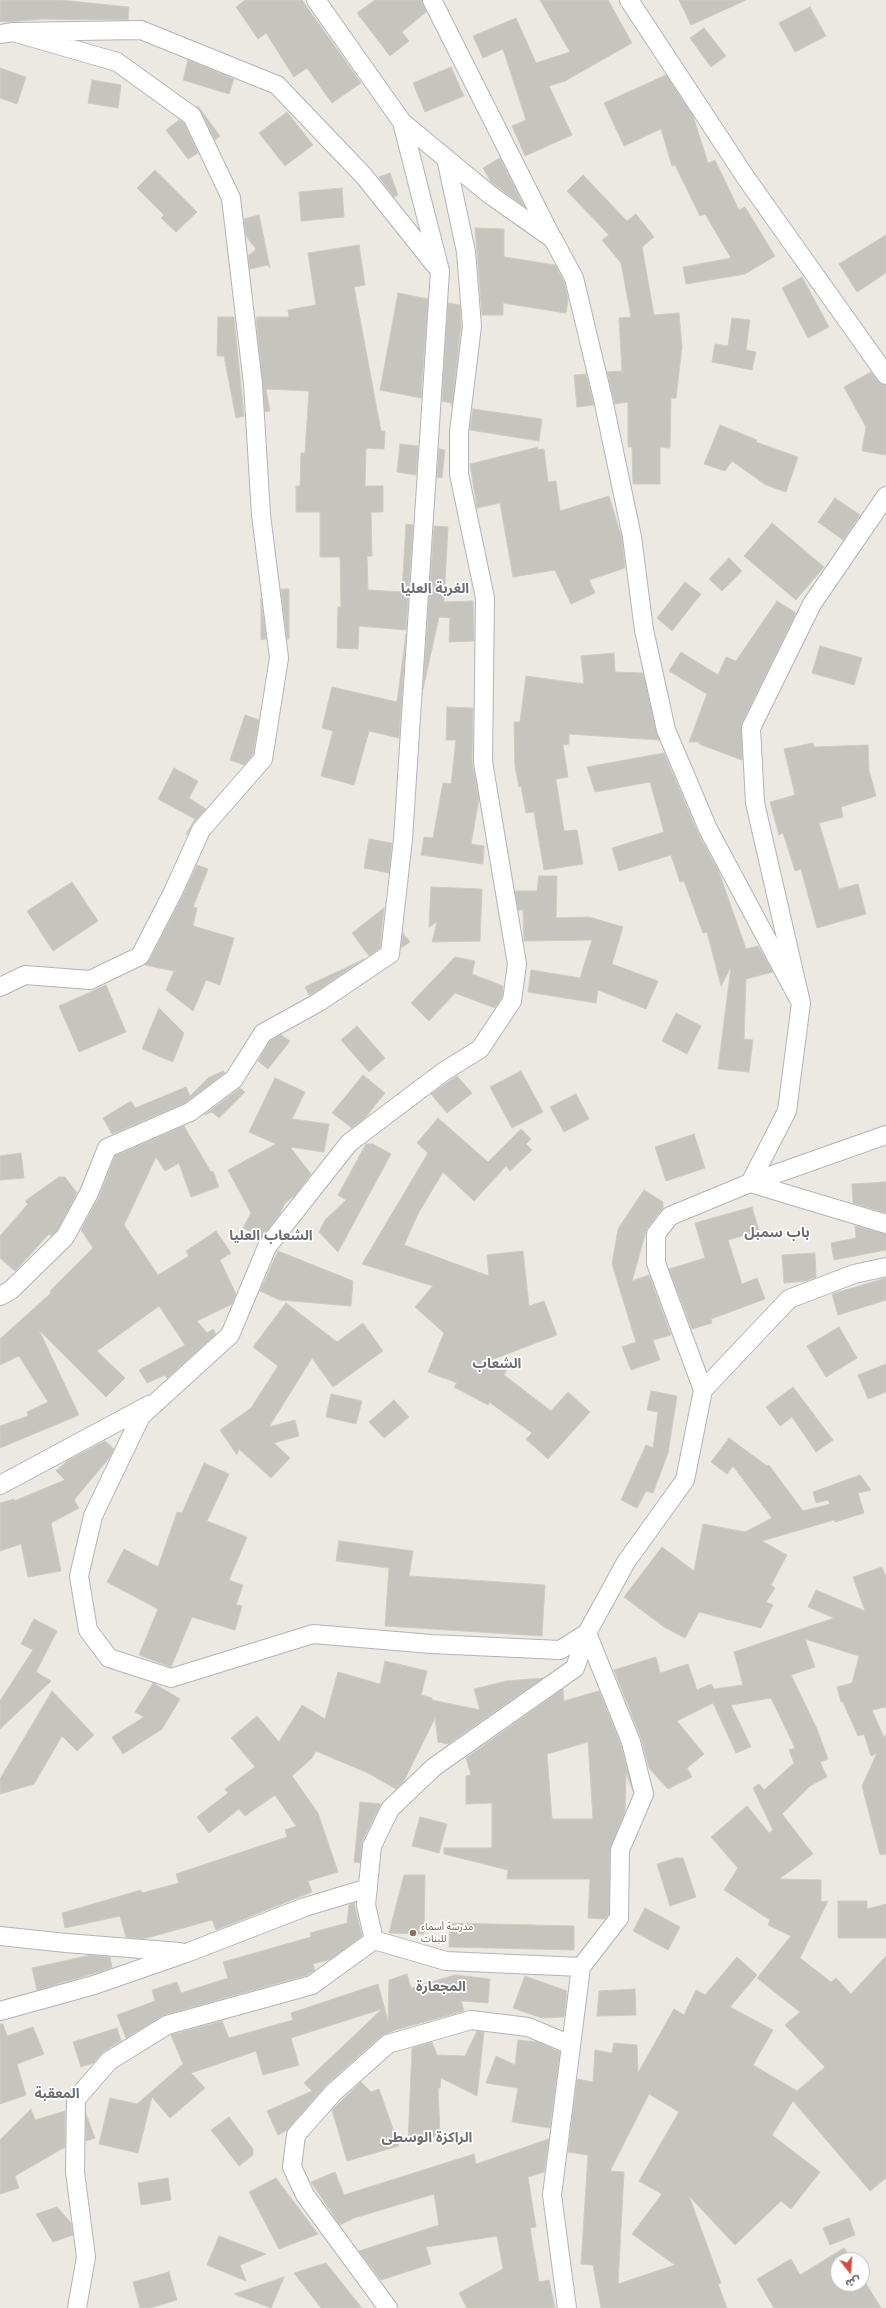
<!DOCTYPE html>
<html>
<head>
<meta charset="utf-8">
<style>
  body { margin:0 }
  #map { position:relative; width:886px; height:2308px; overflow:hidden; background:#ebe9e1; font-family:Mulish,"Noto Sans Arabic",sans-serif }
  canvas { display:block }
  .north { position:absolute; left:830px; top:2252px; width:40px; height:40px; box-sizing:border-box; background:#fff; border:1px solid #bdbebf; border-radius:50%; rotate:163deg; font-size:11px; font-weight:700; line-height:16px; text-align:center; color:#5a5d60 }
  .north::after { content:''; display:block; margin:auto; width:14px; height:18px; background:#d44c3e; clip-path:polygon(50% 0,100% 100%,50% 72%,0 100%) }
</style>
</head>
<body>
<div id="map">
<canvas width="886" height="2308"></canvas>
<div class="north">ش</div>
</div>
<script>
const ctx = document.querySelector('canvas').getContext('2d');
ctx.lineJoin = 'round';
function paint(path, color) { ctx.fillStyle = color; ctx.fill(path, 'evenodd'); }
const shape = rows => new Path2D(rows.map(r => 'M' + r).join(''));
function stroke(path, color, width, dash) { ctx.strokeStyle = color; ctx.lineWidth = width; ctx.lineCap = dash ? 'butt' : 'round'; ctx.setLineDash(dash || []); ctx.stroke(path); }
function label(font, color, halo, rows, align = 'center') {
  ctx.font = font + ' Mulish,"Noto Sans Arabic",sans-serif'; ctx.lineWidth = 3.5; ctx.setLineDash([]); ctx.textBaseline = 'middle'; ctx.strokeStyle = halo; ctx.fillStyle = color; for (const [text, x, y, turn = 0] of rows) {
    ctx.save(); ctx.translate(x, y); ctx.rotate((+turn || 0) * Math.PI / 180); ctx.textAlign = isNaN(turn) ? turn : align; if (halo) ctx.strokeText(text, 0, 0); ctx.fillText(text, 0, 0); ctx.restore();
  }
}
const building = shape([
  [0,0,60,0,129,7,128,20,42,19,8,22,0,21,0,0],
  [245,0,302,0,361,83,332,103,307,68,294,77,266,33,258,39,236,7,245,0],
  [375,0,422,0,426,12,402,32,409,41,390,56,357,13,375,0],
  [540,0,608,0,632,43,565,81,549,86,572,135,525,156,512,126,526,120,503,49,483,58,473,36,516,18,536,63,570,52,540,0],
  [679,0,746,0,691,25,679,0],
  [810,7,826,36,795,52,779,23,810,7],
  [704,28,726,56,711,67,690,38,704,28],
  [188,60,234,79,229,94,183,80,188,60],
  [451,67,464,96,425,112,413,83,451,67],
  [0,68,26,77,17,104,0,98,0,68],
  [666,75,693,116,708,163,715,160,739,210,745,207,775,256,745,274,686,284,683,267,731,258,705,214,700,216,675,165,672,166,661,129,624,146,604,103,666,75],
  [92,80,121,85,118,108,88,103,92,80],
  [198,106,220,136,215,140,201,111,197,107,198,106],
  [287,112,313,145,285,166,259,133,287,112],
  [179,120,184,123,198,153,188,159,166,130,179,120],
  [500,158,524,206,491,182,483,168,500,158],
  [155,170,197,212,176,232,161,218,164,215,137,188,155,170],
  [390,173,398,195,394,197,379,177,390,173],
  [583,175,627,221,636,214,654,237,642,247,654,315,679,313,682,347,676,398,671,398,670,448,660,447,660,484,633,484,632,447,628,447,628,402,615,404,607,372,622,371,619,318,631,317,621,263,602,240,609,235,567,191,583,175],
  [342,188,344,217,301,221,299,192,342,188],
  [259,215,270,268,268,265,250,269,248,256,256,249,246,236,244,219,259,215],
  [475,228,504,229,504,257,555,265,564,282,568,299,566,313,503,303,503,315,482,315,475,228],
  [886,235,886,273,857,292,839,264,886,235],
  [359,245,365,285,354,287,381,431,385,431,384,449,366,448,365,486,383,486,383,512,371,512,372,556,367,556,368,590,402,592,406,524,413,525,406,630,359,626,358,649,337,648,338,607,341,607,340,557,320,557,320,512,296,512,296,486,300,486,301,453,305,453,309,391,266,389,270,411,265,412,256,317,289,317,288,310,316,305,308,253,359,245],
  [802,277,829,327,808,338,782,288,802,277],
  [398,293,428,299,421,398,380,390,398,293],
  [448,303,460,305,461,326,452,406,451,403,442,401,448,303],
  [218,317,234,317,244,416,236,418,224,356,217,356,218,317],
  [732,318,750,320,746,350,756,352,752,370,712,362,715,344,728,346,732,318],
  [871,372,878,381,886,385,886,455,862,451,866,427,844,387,871,372],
  [586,374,594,405,577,407,574,375,586,374],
  [473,409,542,419,539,441,470,430,473,409],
  [720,425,757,440,756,442,798,457,786,492,766,485,732,461,725,471,704,464,720,425],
  [400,444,418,446,416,475,397,472,400,444],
  [538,447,537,450,544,449,548,482,556,481,560,511,609,496,622,539,625,568,589,580,595,593,571,604,555,570,513,577,500,503,477,508,470,464,538,447],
  [439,449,445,450,442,478,437,477,439,449],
  [835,498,860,515,843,540,818,522,835,498],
  [772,523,824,567,796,600,744,556,772,523],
  [434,526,448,527,444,602,473,601,474,641,449,642,450,618,439,617,423,689,434,526],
  [729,558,742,571,722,591,709,579,729,558],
  [685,582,701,594,672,631,657,618,685,582],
  [281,589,289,589,289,639,287,639,281,589],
  [261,599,266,639,261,640,261,599],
  [777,601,796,613,742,723,742,760,699,744,699,742,689,742,707,694,669,671,681,652,718,675,726,657,736,661,777,601],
  [406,634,399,738,369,731,354,785,321,776,333,731,322,728,332,687,397,702,406,634],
  [820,646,862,658,854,685,812,673,820,646],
  [614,653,615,672,643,673,659,740,569,734,569,744,563,745,568,777,556,779,564,831,577,830,583,864,544,870,534,812,526,813,521,786,519,787,515,766,514,722,520,722,526,676,584,684,581,656,614,653],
  [447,707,473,708,472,762,479,799,471,844,484,846,483,864,421,855,424,837,433,838,443,783,451,784,456,740,446,740,447,707],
  [245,715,259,720,253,754,244,765,230,760,245,715],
  [813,743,814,747,868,745,869,770,876,796,841,807,843,817,819,823,839,889,858,884,866,914,817,928,801,869,795,871,783,833,779,835,770,802,795,795,784,749,813,743],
  [664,753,698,833,719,872,746,949,758,946,773,972,746,979,744,1039,753,1040,749,1072,718,1069,731,967,721,986,707,932,703,933,684,881,680,882,671,855,619,871,612,848,664,832,650,782,595,792,587,767,664,753],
  [174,768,198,781,189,798,206,809,193,823,187,835,186,834,195,819,158,799,174,768],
  [369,839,392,843,389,873,364,868,369,839],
  [197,865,208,869,193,907,197,908,193,926,234,938,220,985,206,980,193,1011,166,990,174,971,145,965,149,961,182,897,197,865],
  [539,876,557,876,556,918,589,917,623,927,612,964,658,981,646,1009,598,990,596,1003,528,992,531,970,580,978,592,940,524,941,523,910,518,910,515,891,537,891,539,876],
  [72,882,98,921,53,951,27,911,72,882],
  [431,887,482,889,480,941,432,942,437,922,429,927,431,887],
  [384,908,380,948,369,956,352,933,384,908],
  [403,933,410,942,401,948,403,933],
  [455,957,475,961,472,974,503,986,502,997,495,1008,455,993,429,1021,411,1003,455,957],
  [364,959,314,993,309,995,305,987,364,959],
  [106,985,126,1032,79,1052,59,1006,106,985],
  [159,1008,184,1033,173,1062,142,1049,159,1008],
  [676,1013,701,1026,687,1054,662,1041,676,1013],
  [357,1026,385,1058,369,1072,341,1040,357,1026],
  [281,1035,290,1041,268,1069,258,1061,270,1041,281,1035],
  [223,1071,225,1073,185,1103,112,1134,103,1118,131,1101,135,1108,186,1087,190,1096,208,1078,223,1071],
  [521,1071,543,1112,512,1128,490,1087,521,1071],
  [363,1075,385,1093,365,1118,352,1128,332,1113,363,1075],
  [457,1076,472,1093,447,1113,431,1094,457,1076],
  [275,1078,305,1092,292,1119,329,1124,324,1152,290,1147,311,1174,295,1195,285,1203,279,1215,262,1237,243,1228,251,1213,228,1170,276,1144,249,1132,275,1078],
  [240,1088,245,1092,219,1118,212,1112,204,1115,240,1088],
  [576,1094,589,1119,564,1132,550,1107,576,1094],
  [438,1118,488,1162,521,1129,531,1139,526,1144,532,1150,510,1171,506,1166,474,1201,443,1172,418,1214,404,1245,489,1276,487,1255,523,1251,529,1306,544,1301,557,1335,491,1360,507,1369,504,1375,551,1411,568,1392,590,1412,548,1459,526,1439,532,1433,489,1402,488,1405,454,1387,457,1383,428,1372,444,1333,415,1307,433,1286,362,1264,428,1153,417,1143,438,1118],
  [184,1126,211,1172,213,1171,219,1187,191,1197,179,1163,165,1171,156,1157,124,1225,158,1275,189,1256,186,1251,216,1231,231,1253,220,1260,236,1294,232,1304,197,1321,207,1333,213,1329,216,1334,167,1378,165,1375,147,1383,139,1370,185,1345,159,1306,97,1351,125,1378,106,1397,39,1330,79,1415,0,1448,0,1426,28,1416,27,1412,48,1402,19,1356,0,1365,0,1339,51,1293,50,1291,93,1248,81,1230,99,1197,115,1156,184,1126],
  [694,1134,705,1168,666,1181,655,1147,694,1134],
  [366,1144,373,1144,391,1154,338,1252,319,1232,325,1220,346,1200,338,1195,366,1144],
  [21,1153,24,1178,0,1180,0,1156,21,1153],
  [59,1177,65,1177,77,1193,57,1231,51,1236,49,1234,15,1271,0,1258,0,1236,28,1204,25,1201,59,1177],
  [886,1182,886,1213,853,1203,852,1184,886,1182],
  [644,1190,663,1202,663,1208,647,1228,632,1281,649,1275,671,1335,653,1340,660,1360,631,1370,622,1347,636,1342,612,1264,618,1229,644,1190],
  [752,1207,759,1231,728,1240,742,1284,757,1278,765,1299,711,1319,712,1323,692,1329,669,1269,705,1258,695,1223,752,1207],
  [855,1226,886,1234,886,1250,834,1260,831,1243,856,1238,855,1226],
  [278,1251,353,1281,351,1306,280,1300,260,1291,278,1251],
  [815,1253,816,1277,806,1281,784,1283,782,1255,815,1253],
  [886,1278,886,1300,838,1315,832,1294,886,1278],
  [286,1303,337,1342,363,1323,383,1351,333,1387,312,1358,269,1427,295,1420,299,1436,274,1443,290,1458,271,1478,239,1449,237,1455,220,1430,251,1408,278,1366,253,1347,286,1303],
  [839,1327,857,1358,826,1377,807,1346,839,1327],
  [886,1364,886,1392,868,1399,858,1375,886,1364],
  [793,1387,833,1440,816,1452,792,1417,780,1426,766,1407,793,1387],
  [651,1391,677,1396,668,1453,653,1493,646,1491,637,1508,621,1500,646,1445,653,1448,658,1412,647,1410,651,1391],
  [331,1394,362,1401,356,1424,326,1417,331,1394],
  [394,1400,409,1417,384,1438,369,1422,394,1400],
  [729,1438,767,1466,769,1465,803,1511,830,1504,828,1500,816,1503,813,1492,860,1475,871,1490,858,1493,864,1513,835,1522,834,1520,762,1541,787,1555,771,1585,775,1588,766,1602,773,1605,761,1628,699,1612,685,1638,664,1627,624,1597,662,1547,694,1571,703,1524,745,1532,772,1518,733,1466,727,1474,711,1462,729,1438],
  [105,1441,114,1449,110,1457,74,1500,79,1508,51,1523,61,1571,28,1577,21,1544,0,1551,0,1503,14,1499,14,1501,65,1480,56,1471,67,1461,105,1441],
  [204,1463,229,1474,207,1521,247,1537,229,1580,243,1585,236,1605,242,1606,235,1630,192,1617,171,1667,139,1655,158,1609,107,1582,124,1549,158,1567,177,1512,182,1513,204,1463],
  [339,1541,413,1551,409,1576,545,1585,542,1636,385,1626,389,1568,336,1561,339,1541],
  [882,1567,886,1577,886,1707,872,1710,884,1738,886,1734,886,1854,880,1855,862,1786,877,1753,871,1756,864,1734,858,1736,843,1702,841,1702,837,1687,852,1683,859,1656,805,1639,815,1667,791,1675,817,1729,828,1759,820,1762,827,1777,810,1786,782,1814,813,1854,779,1879,821,1880,821,1902,828,1901,800,1958,831,1982,836,1978,851,1994,886,1956,886,2178,870,2191,793,2101,772,2135,820,2172,791,2209,781,2201,735,2245,689,2196,721,2283,718,2284,727,2308,601,2308,593,2265,581,2264,588,2155,568,2152,577,2079,593,2082,595,2050,612,2053,614,2043,637,2045,638,2073,674,2009,684,2015,696,1990,705,1995,737,1957,757,1975,730,2007,773,2030,753,2065,797,2091,825,2067,785,2025,800,2012,757,1978,791,1936,768,1925,770,1920,724,1890,738,1868,711,1837,747,1806,769,1833,773,1830,753,1788,759,1784,764,1790,794,1763,789,1750,795,1748,771,1698,731,1705,751,1747,736,1753,713,1703,677,1721,704,1754,687,1768,692,1777,668,1789,649,1768,641,1738,614,1670,656,1657,660,1673,688,1664,697,1690,711,1684,714,1689,743,1685,734,1652,834,1618,808,1607,816,1590,865,1611,853,1577,882,1567],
  [649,2094,679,2112,639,2181,662,2194,632,2234,675,2265,618,2284,624,2172,610,2171,649,2094],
  [34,1619,57,1631,36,1672,51,1681,0,1729,0,1701,33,1650,21,1644,34,1619],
  [385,1661,427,1671,421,1695,432,1698,432,1700,480,1710,474,1689,506,1681,543,1678,448,1744,438,1742,435,1718,404,1781,396,1789,368,1773,316,1751,312,1758,292,1776,318,1813,338,1872,308,1881,312,1892,216,1930,212,1920,143,1939,126,1937,120,1916,65,1928,62,1913,141,1890,142,1893,179,1883,176,1874,287,1837,285,1830,296,1826,275,1795,245,1816,239,1809,209,1833,197,1817,228,1793,225,1789,255,1767,231,1738,257,1716,279,1742,302,1705,325,1719,338,1672,380,1684,385,1661],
  [153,1683,180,1699,162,1729,123,1754,112,1737,144,1717,135,1712,153,1683],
  [563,1689,564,1701,599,1691,621,1745,633,1791,626,1773,625,1812,610,1850,609,1914,605,1919,588,1918,590,1879,507,1879,508,1870,444,1854,444,1848,492,1848,492,1803,466,1804,466,1776,471,1775,466,1758,563,1689],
  [588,1742,593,1819,552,1819,547,1754,588,1742],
  [52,1691,94,1735,77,1751,62,1736,34,1784,0,1794,0,1779,52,1691],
  [360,1802,381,1804,362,1842,360,1863,354,1862,360,1802],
  [420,1817,447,1824,439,1853,412,1846,420,1817],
  [676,1858,683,1858,696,1897,670,1906,657,1864,676,1858],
  [404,1875,425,1875,424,1934,389,1933,404,1875],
  [838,1901,867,1901,867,1909,886,1904,886,1938,838,1938,838,1901],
  [354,1903,362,1936,331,1959,313,1964,315,1970,307,1975,164,2015,126,2038,117,2015,155,2001,152,1990,177,1982,181,1993,228,1978,223,1962,311,1937,310,1933,347,1923,349,1905,354,1903],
  [645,1908,680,1927,668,1950,633,1931,645,1908],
  [450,1923,574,1926,574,1950,449,1947,450,1923],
  [91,1955,110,1957,112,1968,37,1990,32,1968,91,1955],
  [407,1974,411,1988,455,1975,490,1979,488,2003,461,2001,464,2011,395,2030,381,2036,327,2084,287,2130,278,2135,267,2111,312,2091,304,2083,382,2009,291,2038,299,2065,263,2075,256,2051,191,2073,205,2088,170,2118,152,2097,138,2153,99,2144,110,2098,137,2104,183,2064,171,2035,222,2021,229,2038,293,2020,291,2013,378,1984,388,2021,389,1980,407,1974],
  [525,1976,567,1991,564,2017,542,2018,513,2008,525,1976],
  [635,1989,636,2015,597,2016,599,1991,635,1989],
  [0,2024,3,2024,7,2036,33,2027,44,2054,17,2064,26,2095,0,2104,0,2024],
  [117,2028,121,2041,103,2052,93,2063,81,2067,73,2042,117,2028],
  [477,2031,484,2032,477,2096,441,2078,440,2088,438,2088,440,2135,408,2144,412,2048,432,2042,437,2055,465,2056,477,2031],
  [518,2040,538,2042,560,2052,550,2128,512,2122,518,2088,486,2083,496,2056,515,2065,518,2040],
  [361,2082,371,2092,379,2089,399,2146,347,2161,332,2110,361,2082],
  [31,2109,35,2120,65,2111,65,2147,15,2176,19,2188,0,2194,0,2140,31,2109],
  [86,2114,95,2138,86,2141,86,2114],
  [229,2117,253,2149,253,2155,239,2166,211,2130,229,2117],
  [549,2139,544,2172,528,2177,536,2227,530,2228,539,2282,549,2280,555,2308,467,2308,459,2293,503,2269,497,2236,426,2247,431,2264,381,2280,359,2251,439,2225,434,2194,354,2218,340,2225,311,2182,335,2172,344,2195,474,2154,476,2164,549,2139],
  [168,2178,171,2200,141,2205,138,2183,168,2178],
  [276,2178,318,2234,279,2249,249,2192,276,2178],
  [57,2207,71,2223,73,2235,53,2242,36,2214,57,2207],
  [849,2218,855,2235,830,2245,823,2228,849,2218],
  [219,2236,266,2254,240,2265,246,2281,207,2265,219,2236],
  [844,2248,852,2260,838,2260,838,2284,862,2284,862,2277,881,2308,774,2308,757,2279,791,2259,800,2275,844,2248],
  [326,2263,362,2308,321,2308,294,2273,326,2263],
  [169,2272,177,2300,150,2308,140,2308,133,2282,169,2272],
  [284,2277,271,2308,234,2294,284,2277]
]);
paint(building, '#c6c4be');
stroke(building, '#cfcbc1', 1);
const street = shape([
  [432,0,551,236],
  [629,0,746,178,886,375],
  [0,34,13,32,141,30,277,85,364,176,435,265],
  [402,122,489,194,553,239,574,278,603,399,632,537,644,630,666,730,708,829,801,1003],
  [446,158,466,252,472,326,459,432,459,474,485,598,483,762,517,964,512,1001,480,1049,443,1072,349,1143,267,1247,230,1335,141,1416,93,1516,79,1576,88,1630,109,1658,171,1678,313,1634,431,1644,560,1650,587,1633,626,1562,685,1480,703,1390,789,1299,854,1274,886,1267],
  [886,496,812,604,751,728,755,803,801,1003,787,1111,750,1183,886,1224],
  [0,987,25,975,90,980,140,956,173,892,201,830,263,759,279,658,261,515,253,384,231,198,192,116,117,62,13,32],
  [0,1296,11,1290,65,1237,89,1193,107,1148,190,1112,234,1079,263,1033,319,1002,390,954,403,839,440,271,402,122,316,0],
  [703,1390,656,1263,656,1234,670,1216,750,1183,886,1135],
  [0,1485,149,1405],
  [0,1936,66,1943,180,1952],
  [374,1940,366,1905,372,1846,390,1809,434,1767,575,1668,587,1633],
  [374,1940,446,1961,581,1967],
  [0,2011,94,1985,189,1952,305,1907,368,1888],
  [77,2308,86,2257,75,2172,76,2099,109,2061,167,2025,312,1985,374,1940],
  [388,2308,305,2195,292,2167,296,2135,334,2092,388,2044,471,2020,528,2027,571,2045],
  [567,2308,552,2195,581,1967,619,1918,620,1850,644,1794,631,1742,587,1633]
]);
stroke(street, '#b2b4b7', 20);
stroke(street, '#fff', 18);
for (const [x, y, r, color] of [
  [413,1933,4,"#8d6e63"]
]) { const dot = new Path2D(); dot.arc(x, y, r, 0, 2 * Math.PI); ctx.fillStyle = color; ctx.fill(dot); stroke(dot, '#fff', 1.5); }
label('10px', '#785e54', '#fff', [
  ["مدرسة أسماء",421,1927],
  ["للبنات",421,1939]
], 'left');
label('bold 14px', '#6b6f72', '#fff', [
  ["الغربة العليا",435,589],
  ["باب سمبل",777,1233],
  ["الشعاب العليا",271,1236],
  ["الشعاب",497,1364],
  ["المجعارة",441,1987],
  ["المعقبة",57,2094],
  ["الراكزة الوسطى",427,2138]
]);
</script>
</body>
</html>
